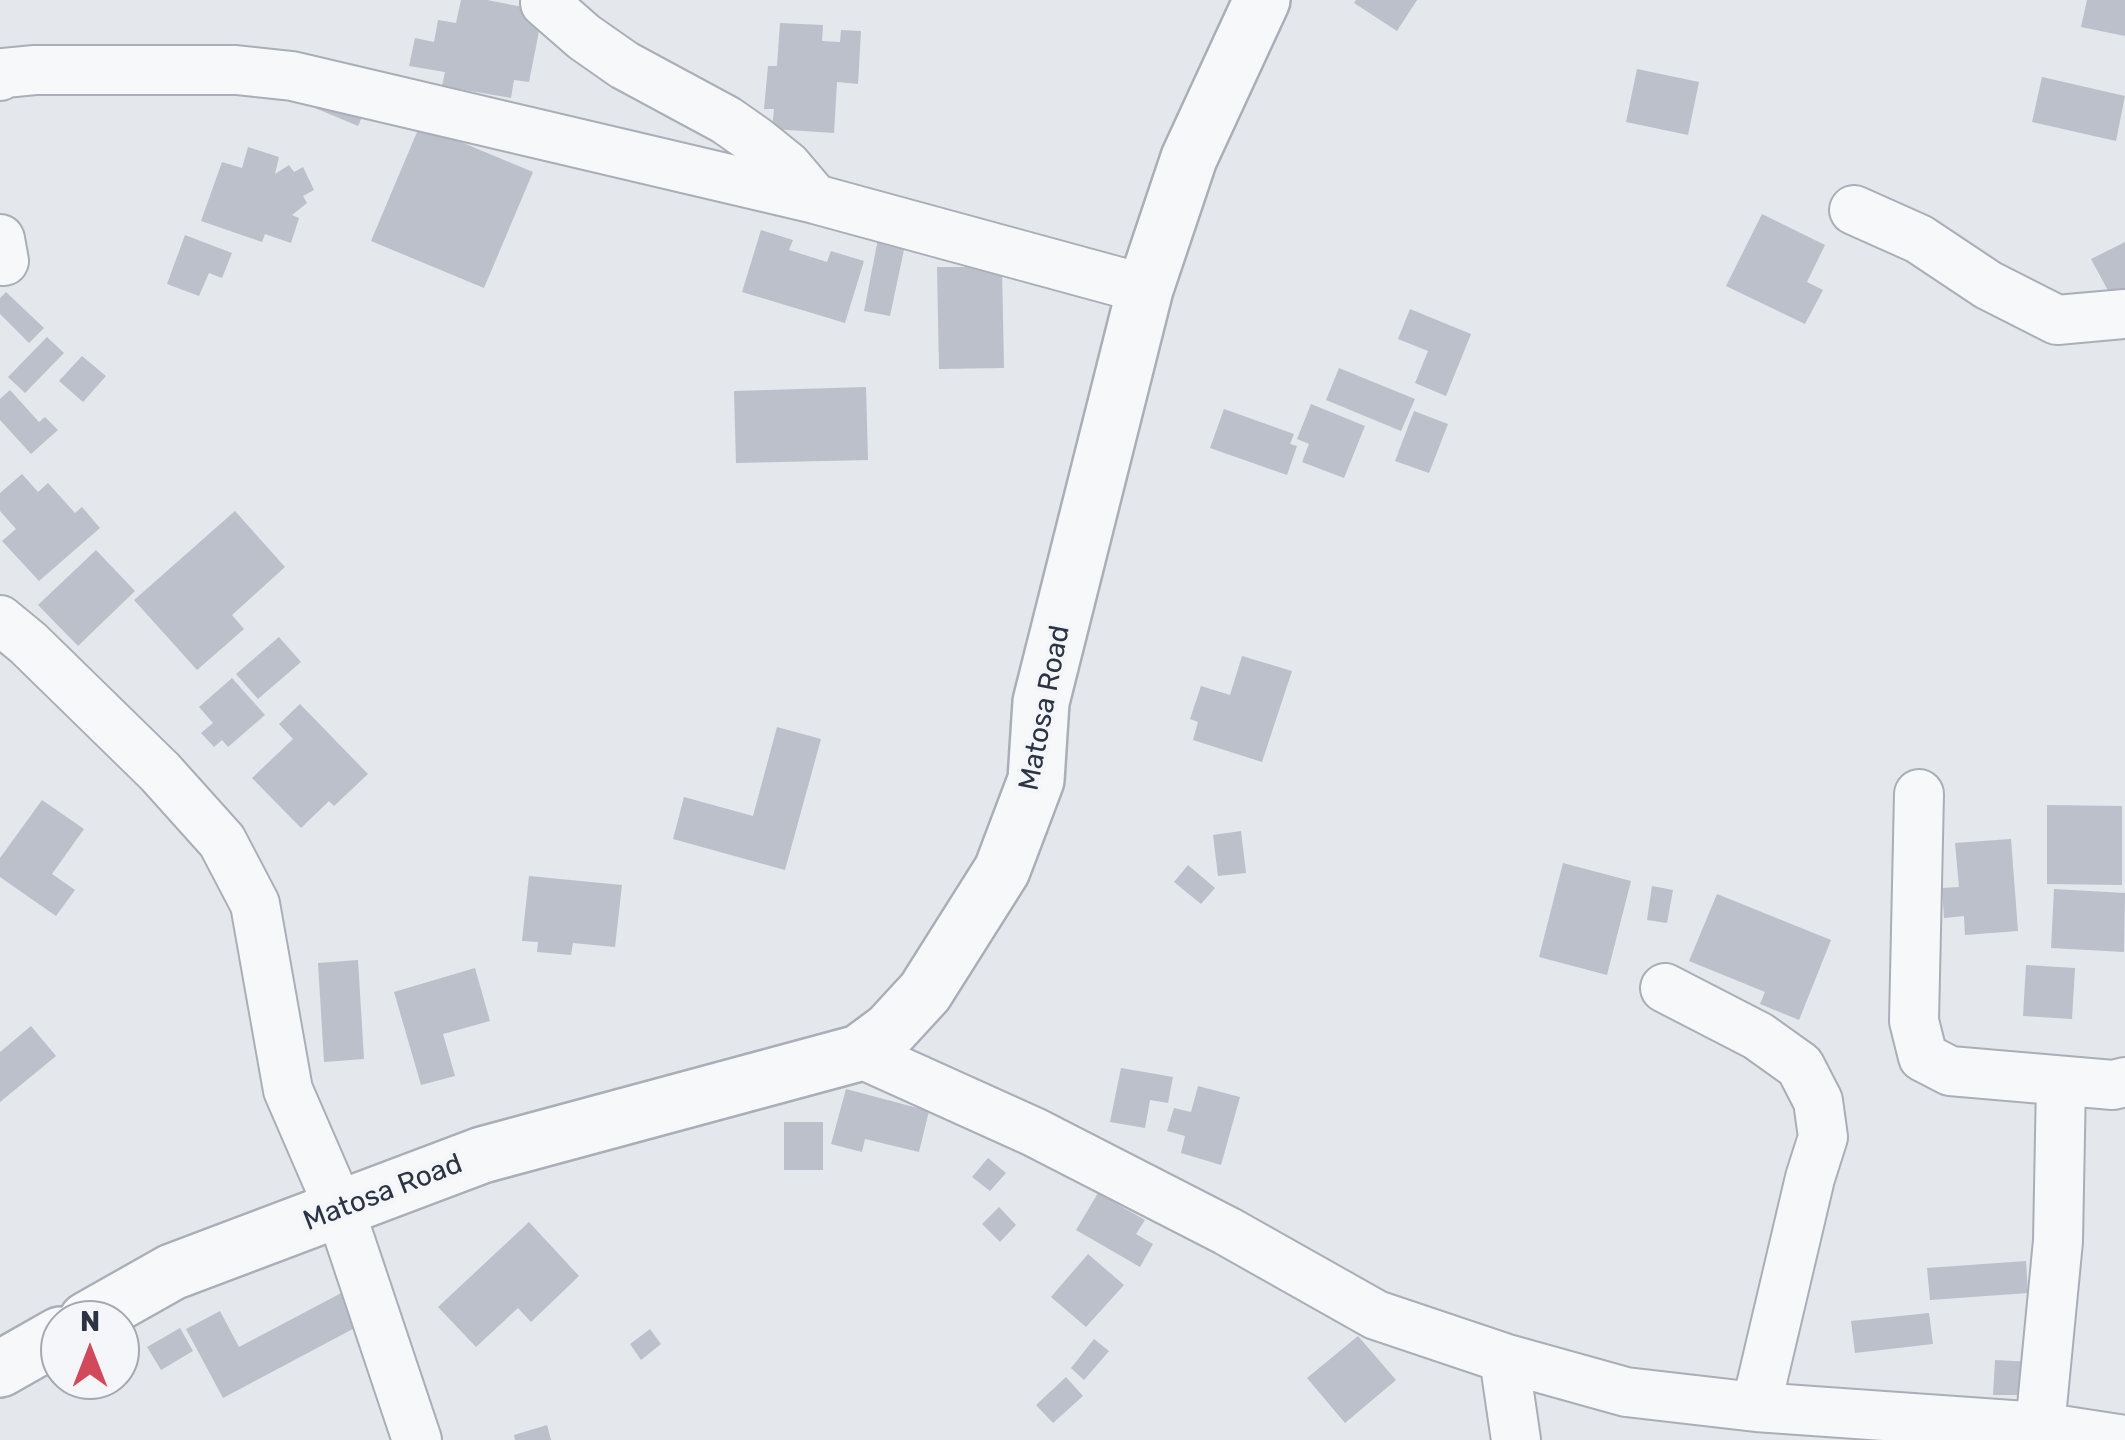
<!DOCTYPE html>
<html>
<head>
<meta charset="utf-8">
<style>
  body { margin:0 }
  #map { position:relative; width:2125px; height:1440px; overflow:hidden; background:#e4e7ec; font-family:Rubik,sans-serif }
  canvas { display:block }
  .north { position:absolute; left:40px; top:1300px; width:100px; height:100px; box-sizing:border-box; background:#f4f6f9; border:2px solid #a4a8b1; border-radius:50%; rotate:0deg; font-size:28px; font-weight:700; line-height:40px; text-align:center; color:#2b3445 }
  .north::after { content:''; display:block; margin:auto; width:35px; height:45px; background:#d1495b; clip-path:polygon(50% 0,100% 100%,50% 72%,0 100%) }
</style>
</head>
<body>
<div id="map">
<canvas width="2125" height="1440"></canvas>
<div class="north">N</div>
</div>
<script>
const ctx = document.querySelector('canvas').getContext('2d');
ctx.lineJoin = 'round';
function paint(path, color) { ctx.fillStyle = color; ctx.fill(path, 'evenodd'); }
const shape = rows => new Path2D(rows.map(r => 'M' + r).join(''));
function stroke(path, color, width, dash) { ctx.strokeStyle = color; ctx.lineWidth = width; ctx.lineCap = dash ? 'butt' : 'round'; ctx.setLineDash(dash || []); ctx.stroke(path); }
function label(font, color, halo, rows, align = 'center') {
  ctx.font = font + ' Rubik,sans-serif'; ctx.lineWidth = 8; ctx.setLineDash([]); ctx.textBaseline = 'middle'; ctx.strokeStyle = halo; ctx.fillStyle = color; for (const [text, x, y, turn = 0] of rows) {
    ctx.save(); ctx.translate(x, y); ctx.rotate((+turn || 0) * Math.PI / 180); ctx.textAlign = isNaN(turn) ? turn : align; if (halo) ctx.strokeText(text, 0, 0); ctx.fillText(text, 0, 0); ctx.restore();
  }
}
paint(shape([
  [461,0,487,0,543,11,529,82,514,80,511,98,442,86,445,72,409,66,415,38,434,42,438,20,456,23],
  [1356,0,1417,0,1397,31,1354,3],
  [2087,0,2125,0,2125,36,2081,27],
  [780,23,823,25,822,41,840,42,841,30,861,31,858,84,837,82,834,133,772,129,774,109,764,109,768,66,777,66],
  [1637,69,1699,82,1688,135,1626,122],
  [2042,77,2125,96,2116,141,2032,122],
  [320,97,363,115,358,126,315,108],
  [420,125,533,172,484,288,371,241],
  [248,147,279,157,275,174,289,165,294,172,303,167,314,190,303,196,307,203,292,215,299,218,291,243,265,234,262,242,201,221,222,162,242,168],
  [1762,214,1825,245,1807,282,1823,290,1805,324,1726,286],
  [761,230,793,240,789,250,827,262,831,251,864,261,845,323,742,292],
  [185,235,232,253,222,278,209,273,199,296,167,284],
  [878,239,905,245,890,316,864,311],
  [2125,242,2125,292,2112,298,2091,259],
  [937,267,1002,267,1004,368,939,369],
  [6,292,44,328,29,343,0,314,0,298],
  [1410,309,1471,334,1446,396,1415,383,1428,351,1398,339],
  [47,337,64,353,25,393,8,377],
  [82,356,106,376,83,402,59,381],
  [1339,368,1415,399,1401,431,1326,400],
  [866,387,868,460,736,463,734,391],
  [10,390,39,422,45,417,58,430,31,454,0,420,0,399],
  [1311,404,1365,426,1344,478,1302,462,1309,444,1297,439],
  [1224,409,1294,434,1290,444,1297,446,1287,475,1210,448],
  [1414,411,1448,424,1429,473,1395,461],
  [22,474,38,492,48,483,75,513,82,507,100,528,39,581,2,541,16,529,0,511,0,493],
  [235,511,285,567,232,615,244,629,197,670,134,600],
  [96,550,135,591,78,646,38,605],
  [279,637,301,662,258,699,236,674],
  [1242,656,1292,671,1262,762,1193,740,1198,722,1190,719,1201,686,1230,695],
  [232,678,265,715,228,747,222,740,214,747,201,733,213,723,199,707],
  [300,704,368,774,334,806,329,801,301,828,252,778,293,739,279,724],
  [777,727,821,739,785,870,673,839,684,797,753,816],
  [42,800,84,829,52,874,75,890,56,916,0,877,0,858],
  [2047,805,2122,806,2122,885,2047,884],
  [1241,831,1246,873,1218,876,1213,835],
  [2011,839,2018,931,1965,935,1964,916,1944,918,1942,888,1959,887,1955,843],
  [1563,863,1631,881,1607,975,1539,957],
  [1188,865,1215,888,1201,904,1174,882],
  [529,876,622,885,615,947,573,943,571,955,537,952,538,942,522,941],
  [1652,886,1673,890,1667,923,1647,920],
  [2054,889,2125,893,2124,952,2051,948],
  [1717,894,1831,940,1799,1020,1760,1004,1765,992,1689,961],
  [358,960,364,1059,324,1062,318,963],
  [2026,965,2075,968,2072,1019,2023,1016],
  [475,968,490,1021,443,1034,455,1076,421,1085,394,992],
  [31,1026,56,1056,0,1102,0,1052],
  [1121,1068,1173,1077,1168,1103,1150,1100,1145,1128,1110,1122],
  [1198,1086,1240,1097,1221,1165,1181,1153,1185,1136,1167,1131,1174,1108,1191,1112],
  [846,1089,929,1111,919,1152,865,1139,862,1152,831,1144],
  [784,1122,823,1122,823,1170,784,1170],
  [988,1158,1006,1173,990,1191,972,1177],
  [1098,1193,1145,1220,1136,1234,1153,1244,1140,1267,1076,1230],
  [999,1207,1016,1225,1000,1242,982,1224],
  [529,1222,579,1276,531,1322,518,1308,476,1347,438,1307],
  [1088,1254,1124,1285,1086,1327,1051,1297],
  [2026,1261,2028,1293,1930,1300,1927,1268],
  [347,1290,364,1323,223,1398,186,1329,220,1311,239,1347],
  [1929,1313,1933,1344,1855,1353,1851,1321],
  [180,1328,193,1351,161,1370,147,1347],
  [650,1329,661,1344,641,1360,630,1344],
  [1358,1336,1396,1380,1345,1423,1307,1378],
  [1094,1339,1109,1351,1084,1380,1071,1368],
  [1995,1360,2034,1362,2034,1395,1993,1395],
  [1066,1377,1083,1396,1053,1423,1036,1405],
  [547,1425,551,1440,515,1440,514,1435]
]), '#bbc0ca');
const minor = shape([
  [545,3,584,37,624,65,726,120,756,141,787,166,815,199],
  [0,76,4,73,35,70,236,70,292,76,815,199,1145,289],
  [1854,210,1919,239,1988,285,2057,320,2125,314],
  [0,239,4,261],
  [0,620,28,643,160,772,222,841,255,904,288,1090,340,1210,417,1440],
  [1919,794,1914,1021,1923,1057,1950,1071,2113,1085,2125,1082],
  [1665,988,1758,1036,1800,1066,1818,1101,1823,1137,1810,1178,1756,1407],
  [859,1053,1034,1132,1227,1231,1376,1315,1504,1358,1626,1392,1756,1407,2040,1427,2125,1440],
  [1504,1358,1516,1440],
  [2040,1427,2058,1241,2061,1082]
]);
const tertiary = shape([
  [87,1320,172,1272,482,1155,859,1053,890,1030,925,992,1002,870,1036,780,1041,702,1145,289,1189,158,1262,0],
  [0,1369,60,1335]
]);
stroke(minor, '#a9aeb7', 52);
stroke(tertiary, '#a9aeb7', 60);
stroke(minor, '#f7f8fa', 48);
stroke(tertiary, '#f7f8fa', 55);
label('28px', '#2b3445', '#f4f6f9', [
  ["Matosa Road",1045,708,-79],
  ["Matosa Road",383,1193,-21]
]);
</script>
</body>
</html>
